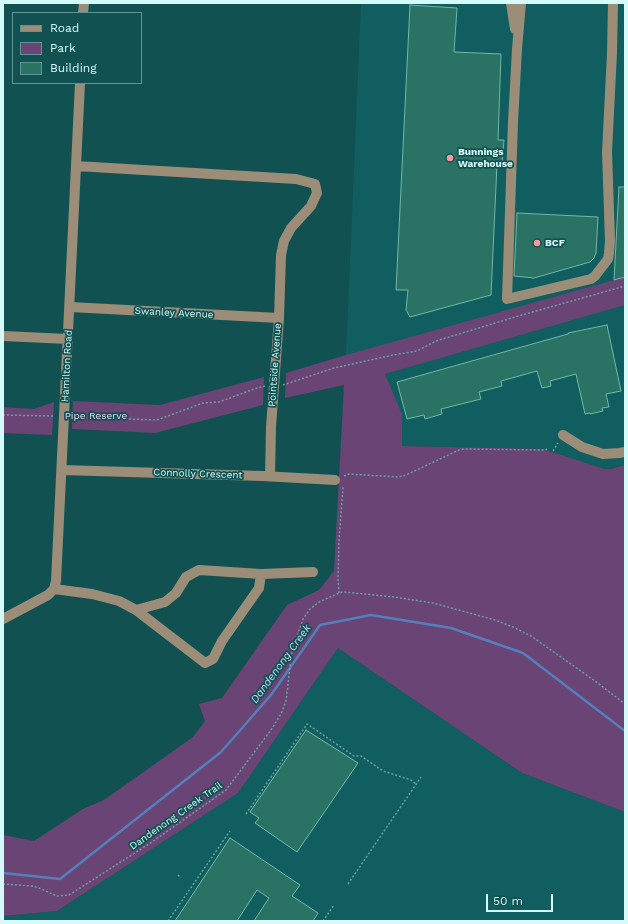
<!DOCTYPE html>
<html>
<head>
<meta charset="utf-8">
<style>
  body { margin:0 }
  #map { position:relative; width:628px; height:924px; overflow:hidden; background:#125152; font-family:"Work Sans",sans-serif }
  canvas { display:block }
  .frame { position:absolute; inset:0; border:4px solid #d5fafa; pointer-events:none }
  .legend { position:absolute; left:12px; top:12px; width:130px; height:72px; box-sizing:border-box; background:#125152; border:1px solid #609595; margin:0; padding:5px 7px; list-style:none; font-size:12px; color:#d5fafa }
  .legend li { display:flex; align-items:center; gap:8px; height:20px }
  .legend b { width:20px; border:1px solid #609595 }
  .scale { position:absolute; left:486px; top:894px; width:67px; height:18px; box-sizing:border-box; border:2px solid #d5fafa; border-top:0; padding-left:5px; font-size:12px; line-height:14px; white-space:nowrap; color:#d5fafa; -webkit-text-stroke:3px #125152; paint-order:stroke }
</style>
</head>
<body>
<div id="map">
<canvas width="628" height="924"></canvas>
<div class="frame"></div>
<ul class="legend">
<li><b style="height:5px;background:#9b8d78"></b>Road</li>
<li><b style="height:11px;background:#694475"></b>Park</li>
<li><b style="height:11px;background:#2a7264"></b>Building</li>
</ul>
<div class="scale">50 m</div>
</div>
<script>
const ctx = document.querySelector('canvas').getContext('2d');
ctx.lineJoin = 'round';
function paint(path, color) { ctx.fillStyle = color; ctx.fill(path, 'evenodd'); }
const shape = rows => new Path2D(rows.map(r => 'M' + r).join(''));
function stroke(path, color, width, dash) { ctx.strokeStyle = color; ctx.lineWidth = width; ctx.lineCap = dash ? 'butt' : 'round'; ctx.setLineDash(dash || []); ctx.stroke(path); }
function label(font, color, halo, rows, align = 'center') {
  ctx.font = font + ' "Work Sans",sans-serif'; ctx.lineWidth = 3.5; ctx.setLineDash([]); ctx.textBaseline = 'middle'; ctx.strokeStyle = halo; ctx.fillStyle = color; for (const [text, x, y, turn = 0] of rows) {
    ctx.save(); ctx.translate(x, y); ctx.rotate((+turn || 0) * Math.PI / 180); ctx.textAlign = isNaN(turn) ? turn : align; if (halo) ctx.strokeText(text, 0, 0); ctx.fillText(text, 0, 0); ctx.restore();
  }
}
paint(shape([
  [361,3,625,3,625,465,605,469,549,451,544,449,401,446,402,414,344,385,346,355],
  [338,648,522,773,625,812,625,921,3,921,3,916,57,911,238,793]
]), '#105e5f');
paint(shape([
  [625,277,625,305,385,374,402,414,402,446,544,449,549,451,605,469,610,469,625,465,625,812,522,773,338,648,238,793,57,911,3,916,3,835,34,841,83,809,104,800,193,737,205,721,199,704,222,698,287,605,319,590,334,571,344,385,285,398,286,373,346,355],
  [264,377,263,405,155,433,72,429,73,401,160,405],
  [54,402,52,435,3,433,3,407,34,409]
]), '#694475');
stroke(shape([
  [3,873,60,879,221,752,271,695,320,625,371,615,451,628,523,653,625,731]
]), '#557fbb', 2.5);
const building = shape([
  [410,5,457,8,454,52,501,54,498,140,504,140,502,165,497,164,491,295,410,317,406,310,408,290,396,290,410,5],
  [619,187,625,187,625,277,614,280,619,187],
  [517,213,598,217,596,253,594,258,590,262,534,278,514,276,517,213],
  [607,325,621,391,606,394,609,407,602,408,603,411,590,414,590,413,585,414,576,374,550,381,551,386,542,388,537,371,501,381,502,386,479,392,481,399,441,409,442,414,425,419,424,415,407,419,397,382,568,334,568,333,607,325],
  [306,730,358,763,297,852,255,823,259,818,250,812,306,730],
  [230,838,300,885,292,896,318,913,313,921,254,921,269,898,257,890,237,921,175,921,230,838]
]);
paint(building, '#2a7264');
stroke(building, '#71b8a7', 1);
stroke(shape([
  [283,385,334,368,393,355,417,351,436,341,515,317,625,286],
  [3,415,55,416],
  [73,417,157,420,203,403,219,402,257,388,265,386],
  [553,451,558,443],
  [344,476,349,474,398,477,403,476,408,474,459,450,464,449,545,450,547,449],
  [339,593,338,579,339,540,343,488,340,488],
  [246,814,307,724,354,756,361,756,383,771,411,780,416,784],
  [178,875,181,878],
  [3,884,32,886,39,888,50,893,57,896,69,895,152,842,226,790,271,730,281,714,286,701,292,650,303,619,310,609,319,602,339,593,344,592,394,597,433,603,495,620,513,627,531,636,595,681,625,704],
  [348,884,421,777],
  [168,921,230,831],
  [323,921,334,905]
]), '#6c9fa0', 1.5, [2, 2]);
stroke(shape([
  [511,3,515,29],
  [521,3,517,49,513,122,507,299,591,279,595,276,608,259,609,253,610,241,607,152,612,53,613,3],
  [83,13,84,3],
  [76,166,296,179,315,184,317,193,311,206,291,228,284,241,281,255,279,318,271,427,270,476],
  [70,307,279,318],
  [3,336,68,339],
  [563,435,582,447,603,454,619,453,625,452],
  [62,470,262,476,335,480],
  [54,589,92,594,119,601,136,610,205,663,213,659,222,641,259,588,261,574,313,572],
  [136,610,165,602,176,593,186,577,199,570,261,574],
  [3,619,48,595,54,589,56,581,80,83]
]), '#9b8d78', 10);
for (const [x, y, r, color] of [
  [450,158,4,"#f59b9e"],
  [537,243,4,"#f59b9e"]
]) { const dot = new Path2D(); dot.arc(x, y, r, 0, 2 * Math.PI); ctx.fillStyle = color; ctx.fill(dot); stroke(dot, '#125152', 1.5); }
label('bold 10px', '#d5fafa', '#125152', [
  ["Bunnings",458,152],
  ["Warehouse",458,164],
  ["BCF",545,243]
], 'left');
label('10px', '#d5fafa', '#125152', [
  ["Swanley Avenue",174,313,3],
  ["Pointside Avenue",275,365,-86],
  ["Hamilton Road",67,366,-87],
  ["Connolly Crescent",198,474,2],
  ["Dandenong Creek Trail",176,816,-35]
]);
label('10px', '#eed4f6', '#125152', [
  ["Pipe Reserve",96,416]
]);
label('italic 11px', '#c2d9fb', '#125152', [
  ["Dandenong Creek",281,664,-54]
]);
</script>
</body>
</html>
